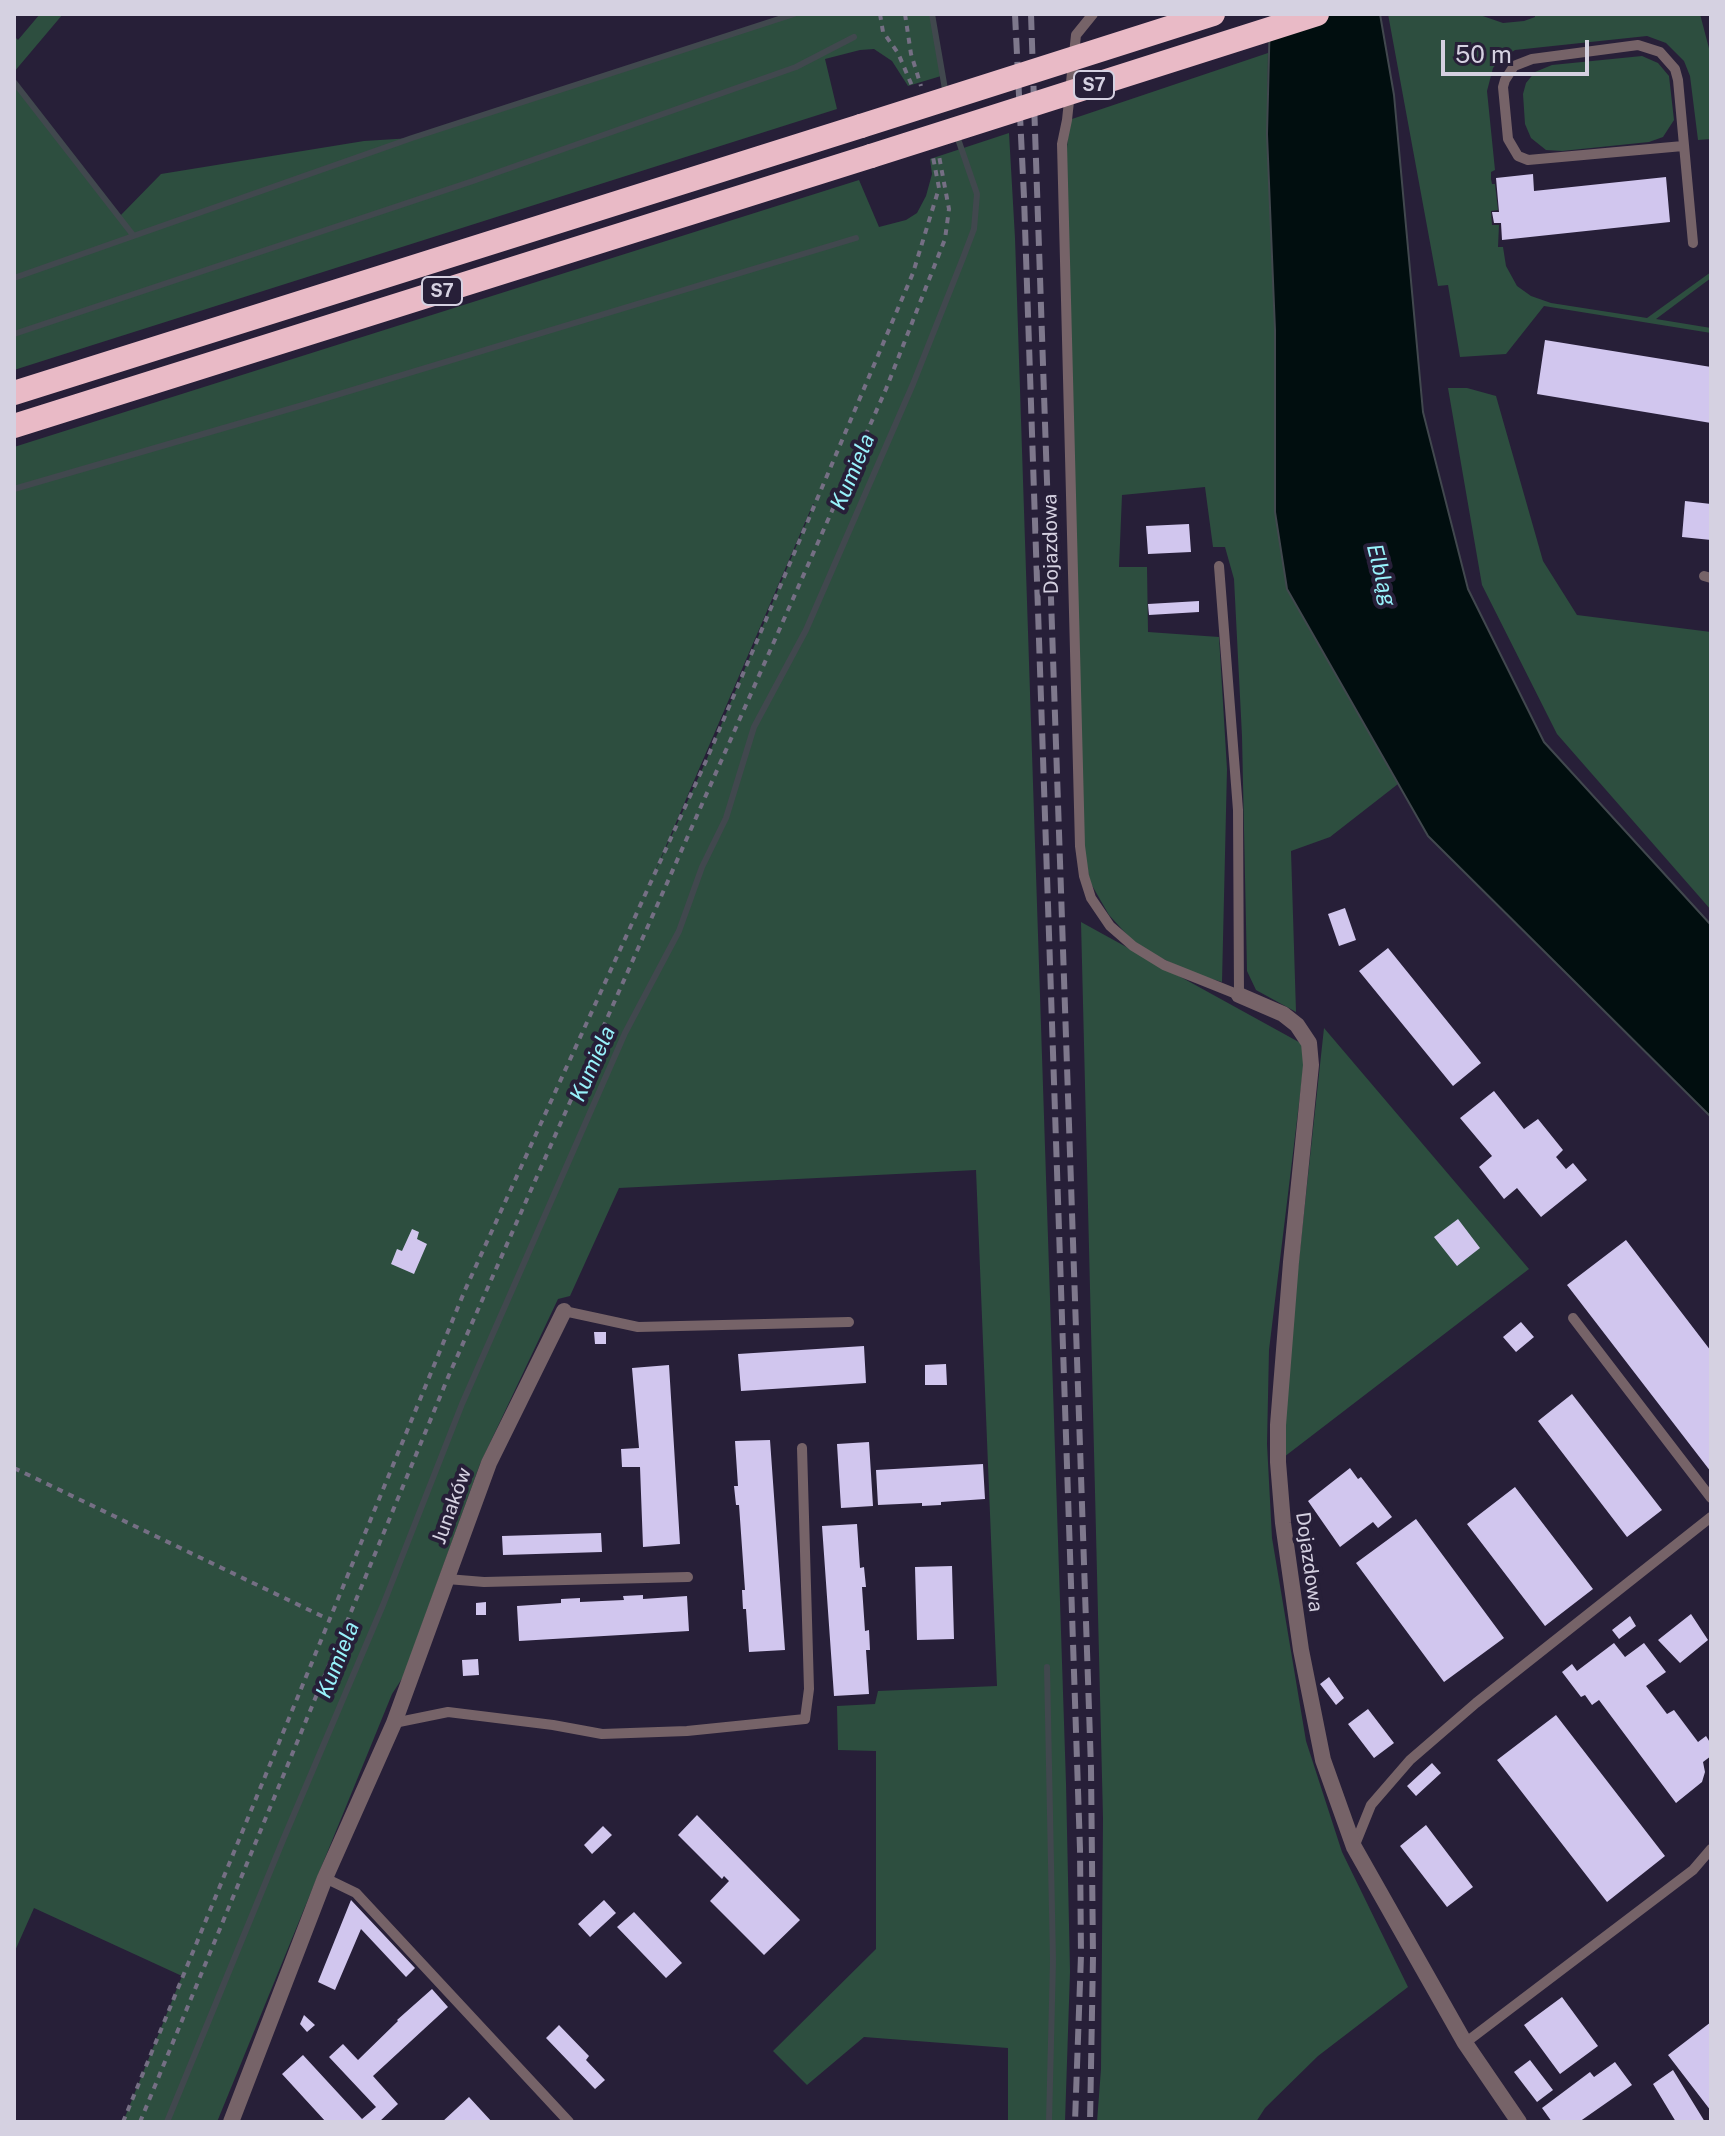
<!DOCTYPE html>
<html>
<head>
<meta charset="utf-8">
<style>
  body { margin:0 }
  #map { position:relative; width:1725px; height:2136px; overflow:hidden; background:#271f38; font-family:"Public Sans",sans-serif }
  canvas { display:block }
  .frame { position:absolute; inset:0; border:16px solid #d5d1e1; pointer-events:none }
  .scale { position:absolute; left:1441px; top:40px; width:148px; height:36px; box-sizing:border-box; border:4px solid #d5d1e1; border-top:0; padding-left:10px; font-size:24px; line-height:28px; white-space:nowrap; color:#d5d1e1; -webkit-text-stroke:6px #271f38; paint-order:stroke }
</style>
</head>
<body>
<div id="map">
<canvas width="1725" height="2136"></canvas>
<div class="frame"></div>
<div class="scale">50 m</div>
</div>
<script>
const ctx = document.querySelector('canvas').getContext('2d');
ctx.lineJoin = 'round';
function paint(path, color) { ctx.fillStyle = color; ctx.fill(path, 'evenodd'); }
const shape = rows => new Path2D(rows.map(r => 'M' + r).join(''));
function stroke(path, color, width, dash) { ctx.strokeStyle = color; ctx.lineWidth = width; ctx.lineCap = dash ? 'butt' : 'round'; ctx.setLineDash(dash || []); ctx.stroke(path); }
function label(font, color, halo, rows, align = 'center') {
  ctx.font = font + ' "Public Sans",sans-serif'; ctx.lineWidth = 8; ctx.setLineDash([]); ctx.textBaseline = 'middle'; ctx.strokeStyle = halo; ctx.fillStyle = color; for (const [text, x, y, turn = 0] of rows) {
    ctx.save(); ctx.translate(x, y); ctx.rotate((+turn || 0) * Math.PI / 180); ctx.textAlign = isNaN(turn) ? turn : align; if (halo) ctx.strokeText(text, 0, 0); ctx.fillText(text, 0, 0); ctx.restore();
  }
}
paint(shape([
  [40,14,63,14,14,72,14,36,18,40],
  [794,14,932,14,941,76,908,86,892,61,874,49,860,50,825,59,837,109,14,370,14,82,119,217,161,174,364,141,412,138],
  [1388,14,1477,14,1503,23,1524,21,1535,17,1535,14,1700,14,1711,56,1711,139,1698,140,1690,76,1684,61,1666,43,1647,36,1515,50,1499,61,1493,68,1487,91,1495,170,1491,172,1491,179,1492,184,1495,184,1498,210,1491,211,1492,225,1499,225,1498,247,1503,247,1506,266,1517,286,1531,296,1551,303,1647,318,1711,272,1711,278,1656,319,1711,328,1711,333,1544,306,1506,354,1460,357,1448,285,1438,286],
  [1268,53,1267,134,1287,589,1398,784,1330,837,1291,851,1296,1012,1256,990,1247,971,1242,736,1234,579,1225,547,1213,547,1205,487,1122,495,1119,567,1147,567,1148,632,1219,637,1227,769,1222,982,1192,973,1151,953,1130,938,1109,915,1090,882,1084,849,1066,162,1069,120],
  [1642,56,1658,63,1669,76,1674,120,1663,137,1649,142,1562,151,1546,150,1531,138,1525,124,1523,94,1526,83,1535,72,1552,65],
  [1009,133,1015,238,1066,1783,1070,1972,1065,2122,1008,2122,1008,2048,864,2037,807,2085,773,2051,876,1949,876,1751,838,1750,837,1706,875,1704,878,1691,997,1686,976,1170,619,1188,570,1296,558,1299,480,1464,403,1677,392,1694,217,2122,123,2122,182,1976,34,1908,14,1953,14,447,859,180,879,227,906,220,917,213,926,196,932,174,930,159],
  [814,504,706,761,653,876,813,504],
  [1448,388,1467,388,1496,396,1543,561,1577,615,1711,632,1711,910,1557,734,1482,585],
  [1081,922,1306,1046,1269,1350,1267,1444,1272,1538,1306,1741,1342,1852,1408,1987,1318,2056,1265,2108,1256,2122,1097,2122,1101,2069,1103,1818],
  [1324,1028,1529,1269,1284,1457,1287,1369]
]), '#2d4e3f');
const water = shape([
  [1270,14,1380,14,1394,95,1423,412,1468,589,1544,742,1711,925,1711,1117,1428,836,1287,589,1275,512,1275,330,1267,134,1270,14]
]);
paint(water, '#010e0f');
stroke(water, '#41484e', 2);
stroke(shape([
  [932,14,946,95],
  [14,82,133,235],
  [14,278,412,138,794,14],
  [14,334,473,181,796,67,854,37],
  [14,489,303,405,856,238],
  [1047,1667,1053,1961,1049,2122],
  [167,2122,283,1840,383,1605,462,1404,625,1033,679,931,702,867,726,818,754,727,806,630,913,384,963,258,974,229,977,194,957,136]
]), '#41484e', 6);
paint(shape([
  [1533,174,1534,191,1666,177,1670,222,1502,240,1501,223,1494,223,1492,212,1499,212,1496,178],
  [1545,340,1711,367,1711,423,1537,394],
  [1685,501,1711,504,1711,540,1682,537],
  [1189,524,1191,552,1148,554,1146,526],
  [1199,601,1199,612,1149,615,1148,604],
  [1345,908,1356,940,1339,946,1328,914],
  [1388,948,1481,1063,1453,1086,1359,971],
  [1494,1091,1524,1129,1538,1119,1563,1150,1556,1157,1566,1169,1573,1163,1587,1180,1541,1217,1517,1188,1504,1199,1479,1167,1492,1156,1460,1118],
  [1458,1219,1480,1248,1457,1266,1434,1237],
  [412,1229,419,1232,417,1239,427,1244,414,1274,391,1264,397,1249,402,1251],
  [1626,1240,1711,1351,1711,1472,1567,1285],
  [1521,1322,1534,1337,1516,1352,1503,1337],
  [594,1332,606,1332,606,1344,595,1344],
  [864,1346,866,1383,741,1391,738,1354],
  [946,1364,947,1385,925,1385,925,1365],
  [669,1365,680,1544,643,1547,640,1467,622,1467,621,1449,639,1448,632,1368],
  [1572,1394,1662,1510,1627,1537,1538,1421],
  [770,1440,785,1650,749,1652,746,1609,743,1609,742,1590,745,1590,739,1505,736,1505,734,1486,738,1486,735,1441],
  [869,1442,873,1506,841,1508,837,1444],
  [983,1464,985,1499,941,1502,941,1505,922,1506,922,1503,878,1505,876,1470],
  [1350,1468,1358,1479,1361,1477,1392,1517,1378,1528,1373,1522,1340,1547,1308,1501],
  [1515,1487,1593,1589,1545,1626,1467,1524],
  [1416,1519,1504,1638,1444,1682,1356,1563],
  [857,1524,860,1568,864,1567,866,1587,862,1587,865,1631,869,1630,870,1650,866,1650,869,1694,834,1696,822,1526],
  [601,1533,602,1552,503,1555,502,1536],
  [952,1566,954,1639,917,1640,915,1567],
  [643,1595,643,1599,687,1596,689,1631,519,1641,517,1606,561,1603,561,1599,580,1598,580,1602,624,1600,623,1596],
  [486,1602,486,1615,476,1615,476,1603],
  [1691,1614,1708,1640,1680,1663,1658,1640],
  [1630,1616,1636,1626,1619,1639,1612,1630],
  [1614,1643,1625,1657,1644,1643,1666,1672,1646,1686,1667,1714,1674,1710,1698,1742,1706,1736,1711,1744,1711,1756,1703,1762,1705,1772,1702,1782,1676,1803,1599,1700,1592,1705,1585,1695,1581,1697,1562,1672,1572,1664,1577,1671],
  [478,1659,479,1675,463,1676,462,1660],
  [1329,1677,1344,1698,1336,1705,1320,1684],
  [1368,1709,1394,1743,1374,1758,1348,1724],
  [1556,1715,1665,1856,1607,1902,1497,1760],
  [1432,1763,1441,1773,1416,1796,1407,1786],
  [697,1815,800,1920,764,1955,710,1901,729,1881,724,1876,722,1879,678,1835],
  [1426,1825,1473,1887,1447,1907,1400,1846],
  [603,1826,612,1835,592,1854,584,1845],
  [351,1900,415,1968,406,1977,361,1929,335,1990,318,1982],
  [604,1900,616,1913,590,1937,578,1924],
  [634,1912,682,1963,666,1978,617,1927],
  [432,1989,448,2007,373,2076,398,2104,379,2122,326,2122,282,2074,303,2055,362,2119,376,2107,329,2057,343,2044,358,2060,398,2021,397,2020],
  [1562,1997,1598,2046,1560,2074,1524,2025],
  [304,2015,315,2025,307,2032,300,2024],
  [1711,2022,1711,2111,1668,2055],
  [559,2025,589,2056,586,2060,605,2080,595,2089,546,2038],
  [1530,2060,1553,2090,1537,2102,1514,2072],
  [1615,2062,1632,2085,1579,2122,1552,2122,1542,2108,1590,2072,1594,2077],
  [1673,2070,1705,2122,1676,2122,1653,2084],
  [469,2097,492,2122,442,2122]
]), '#d1c6ee');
stroke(shape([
  [880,14,883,32,898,53,913,88],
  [905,14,911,54,921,86],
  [14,1468,330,1620],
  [123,2122,465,1290,706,761,913,273,939,188,933,157],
  [140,2122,449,1375,886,389,945,239,949,209,939,156]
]), '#756f84', 4, [6, 6]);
stroke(shape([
  [1093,14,1076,35,1067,120,1062,144,1080,846,1084,876,1091,898,1110,926,1133,946,1164,965,1239,995,1238,810,1219,566],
  [1683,146,1528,160,1518,156,1508,139,1503,87,1505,80,1514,66,1532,59,1638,45,1660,52,1675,69,1678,80,1693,243],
  [1704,576,1711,578],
  [564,1311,638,1327,849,1322],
  [1573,1318,1711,1498],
  [447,1579,484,1582,688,1577],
  [394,1723,448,1712,553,1725,602,1734,687,1731,805,1719,809,1689,802,1448],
  [1354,1847,1371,1805,1410,1760,1476,1703,1711,1517],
  [325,1878,356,1893,569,2122],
  [1465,2043,1693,1870,1711,1849]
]), '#766368', 10);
stroke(shape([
  [1239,995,1283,1014,1297,1025,1309,1043,1311,1065,1291,1262,1278,1425,1278,1462,1283,1523,1301,1650,1323,1760,1354,1847,1465,2043,1519,2122],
  [231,2122,325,1878,394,1723,489,1463,564,1311]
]), '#766368', 16);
stroke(shape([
  [14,393,861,126],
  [14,426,871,156]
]), '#e9bac6', 24);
stroke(shape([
  [1015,14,1024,197,1080,1849,1081,1955,1075,2122],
  [1031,14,1091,1768,1093,1957,1090,2122]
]), '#7e788c', 6, [16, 8]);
stroke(shape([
  [861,126,1213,14],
  [871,156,1317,14]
]), '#e9bac6', 24);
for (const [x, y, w] of [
  [1094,85,40],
  [442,291,40]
]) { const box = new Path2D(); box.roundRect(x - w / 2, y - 14, w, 28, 6); ctx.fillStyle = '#271f38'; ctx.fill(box); stroke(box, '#d5d1e1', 2); }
label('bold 18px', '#d5d1e1', null, [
  ["S7",1094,85],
  ["S7",442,291]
]);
label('20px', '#d5d1e1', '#271f38', [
  ["Dojazdowa",1051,544,-91],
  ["Junaków",452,1506,-70],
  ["Dojazdowa",1309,1562,82]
]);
label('italic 22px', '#98f2fb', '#271f38', [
  ["Kumiela",853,472,-67],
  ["Elbląg",1381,575,76],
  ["Kumiela",593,1064,-66],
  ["Kumiela",338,1660,-68]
]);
</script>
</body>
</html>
